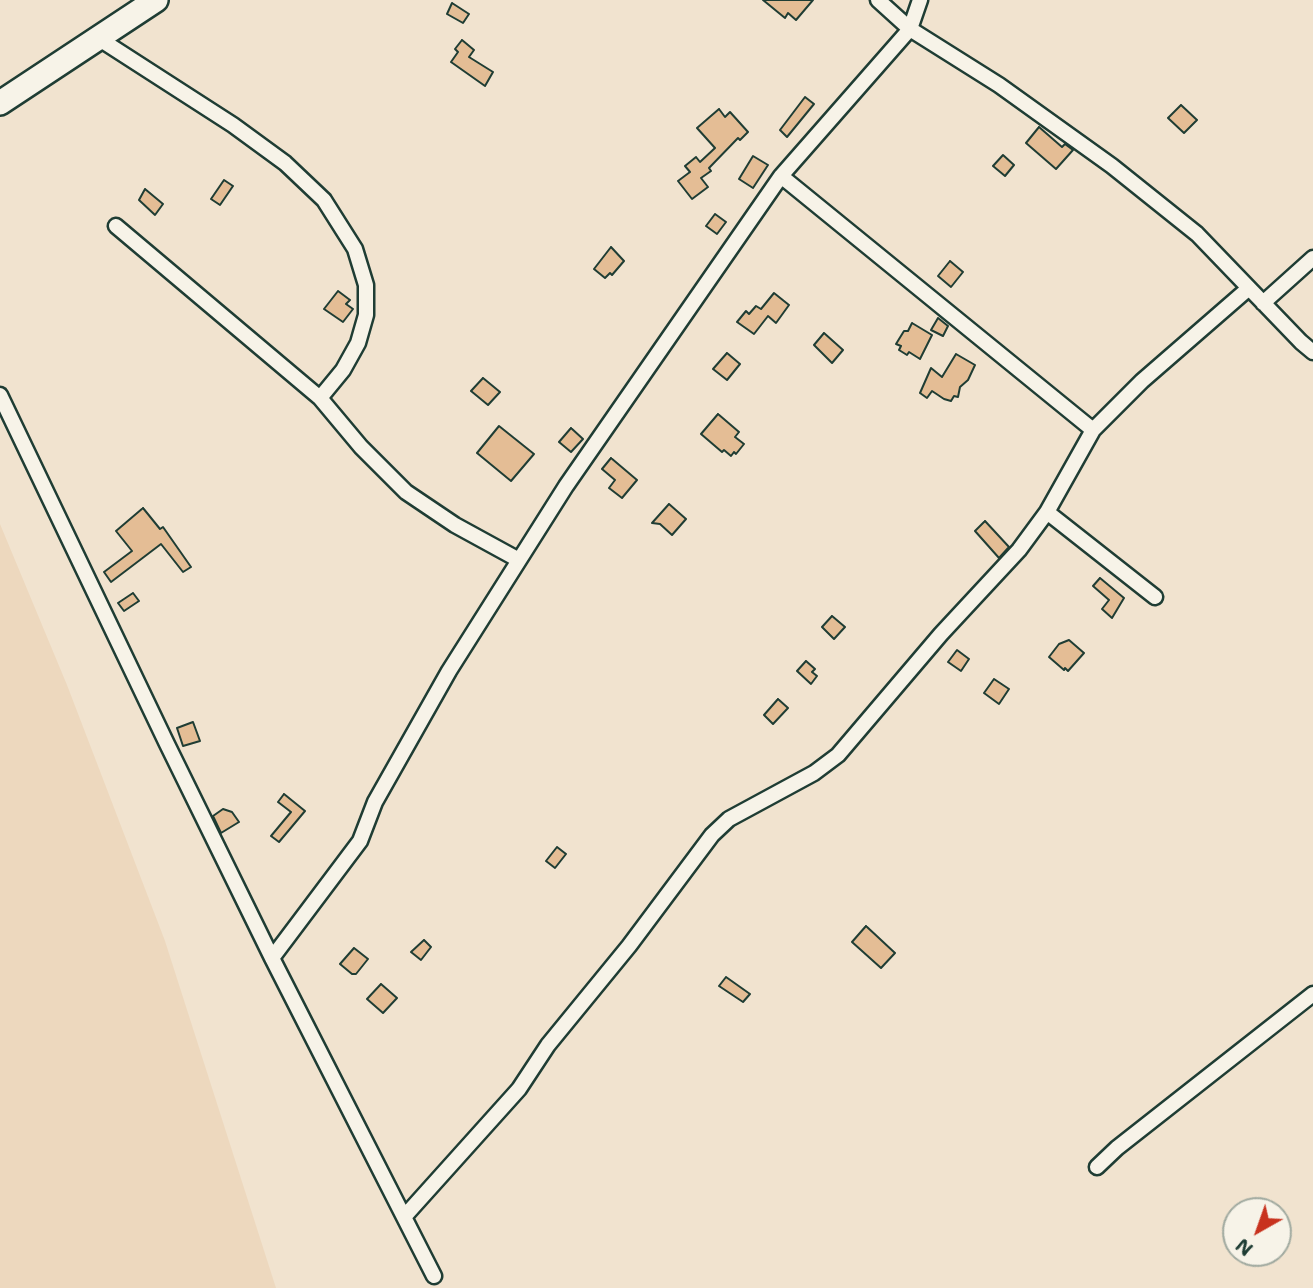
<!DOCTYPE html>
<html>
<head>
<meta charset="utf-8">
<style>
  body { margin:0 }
  #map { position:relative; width:1313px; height:1288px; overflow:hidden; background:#f1e3cf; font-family:"Shantell Sans",sans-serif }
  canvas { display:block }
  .north { position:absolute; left:1222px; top:1197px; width:70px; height:70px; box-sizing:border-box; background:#f7f3e8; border:2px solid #a1aaa0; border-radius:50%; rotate:220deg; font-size:19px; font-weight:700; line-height:28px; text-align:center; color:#1f3d34 }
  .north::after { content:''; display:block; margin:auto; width:24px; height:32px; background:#c8321e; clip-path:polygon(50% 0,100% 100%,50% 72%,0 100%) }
</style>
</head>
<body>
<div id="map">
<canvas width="1313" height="1288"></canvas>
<div class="north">N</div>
</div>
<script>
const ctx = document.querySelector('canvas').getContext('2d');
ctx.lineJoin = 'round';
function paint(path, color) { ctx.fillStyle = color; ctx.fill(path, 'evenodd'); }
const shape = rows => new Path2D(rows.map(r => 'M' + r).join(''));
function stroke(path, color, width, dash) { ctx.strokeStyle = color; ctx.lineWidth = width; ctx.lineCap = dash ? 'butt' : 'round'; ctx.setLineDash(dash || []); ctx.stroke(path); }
paint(shape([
  [0,524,67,685,165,941,276,1288,0,1288]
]), '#edd8be');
const building = shape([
  [763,0,813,0,796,20,788,13,785,18,763,0],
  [452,3,469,14,463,23,447,14,452,3],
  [462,40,474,50,469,57,493,72,485,86,451,62,458,52,455,49,462,40],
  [805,97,814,104,787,137,780,130,805,97],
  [1181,105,1197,120,1184,133,1168,118,1181,105],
  [719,109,725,117,730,112,748,132,740,140,738,138,709,168,711,171,701,178,708,187,692,199,678,181,690,172,685,166,696,157,700,162,715,148,697,128,719,109],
  [1039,127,1062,147,1065,144,1073,150,1056,169,1026,143,1039,127],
  [1003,155,1014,165,1005,176,993,166,1003,155],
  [753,156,768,165,753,188,739,179,753,156],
  [224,180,233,186,220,205,211,199,224,180],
  [145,189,163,204,155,215,139,200,145,189],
  [715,214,726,222,717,234,706,226,715,214],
  [611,247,624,261,612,275,610,273,605,278,594,269,611,247],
  [950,261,963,272,951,287,938,276,950,261],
  [338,291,350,300,346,304,353,309,343,322,324,309,338,291],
  [774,293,789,305,776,323,768,316,754,334,737,322,746,311,749,314,756,306,761,309,774,293],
  [938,318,948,326,943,336,931,330,938,318],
  [912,323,932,335,920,359,909,352,907,355,899,350,901,346,896,344,904,331,908,331,912,323],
  [824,333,843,350,832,363,814,345,824,333],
  [727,353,740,364,727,380,713,369,727,353],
  [956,354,975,365,968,380,960,387,958,397,954,396,951,401,944,399,932,391,927,398,920,393,931,368,942,377,956,354],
  [483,378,500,392,488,405,471,391,483,378],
  [718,414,739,432,735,437,744,444,736,454,734,452,731,456,724,450,722,452,701,434,718,414],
  [499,426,534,454,511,481,477,453,499,426],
  [571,428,583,439,571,452,559,442,571,428],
  [611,458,637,480,622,498,609,488,615,480,602,469,611,458],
  [669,504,686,519,672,535,660,524,652,523,669,504],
  [143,508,160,529,163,527,191,567,183,572,161,544,111,582,104,572,132,551,116,531,143,508],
  [985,521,1009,547,999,558,975,531,985,521],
  [1100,578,1124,598,1112,618,1102,609,1109,600,1093,586,1100,578],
  [133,593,139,601,124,611,118,603,133,593],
  [832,616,845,627,834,639,822,627,832,616],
  [1069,640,1084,653,1068,671,1065,668,1064,670,1049,657,1059,644,1069,640],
  [957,650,969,659,961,671,948,662,957,650],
  [806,661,815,669,812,672,817,676,811,684,797,671,806,661],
  [994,679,1009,689,999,704,984,693,994,679],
  [778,699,788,708,773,724,764,715,778,699],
  [193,722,200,741,183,746,177,728,193,722],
  [284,794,305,811,279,842,271,836,291,812,278,802,284,794],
  [223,809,232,812,239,822,221,833,213,816,223,809],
  [557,847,566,854,555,868,546,861,557,847],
  [866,926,895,953,881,968,852,942,866,926],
  [424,940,431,947,421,960,411,952,424,940],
  [354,948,368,959,356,974,352,974,340,964,354,948],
  [726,977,750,994,743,1002,719,986,726,977],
  [381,984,397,998,383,1013,367,999,381,984]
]);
paint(building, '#e4bd95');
stroke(building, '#1f3d34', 2);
const minor = shape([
  [878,0,910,29,999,85,1112,166,1197,234,1301,342,1313,352],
  [98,38,233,125,285,163,324,200,355,249,366,285,366,315,358,343,343,370,320,398,361,447,406,492,455,525,519,560],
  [781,176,1093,430],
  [116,226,320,398],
  [1263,303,1313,258],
  [0,395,167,744,272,958,434,1276],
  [1155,597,1047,512,1093,430,1142,381,1249,288],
  [272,958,360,841,375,802,449,671,566,486,781,176,910,29,920,0],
  [1097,1167,1117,1148,1313,994],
  [404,1217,519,1089,548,1045,629,946,712,835,729,819,814,773,838,755,941,634,1019,550,1047,512]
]);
const trunk = shape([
  [0,103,156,0]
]);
stroke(minor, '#1f3d34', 19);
stroke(trunk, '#1f3d34', 28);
stroke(minor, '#f7f3e8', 14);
stroke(trunk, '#f7f3e8', 23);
</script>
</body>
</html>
